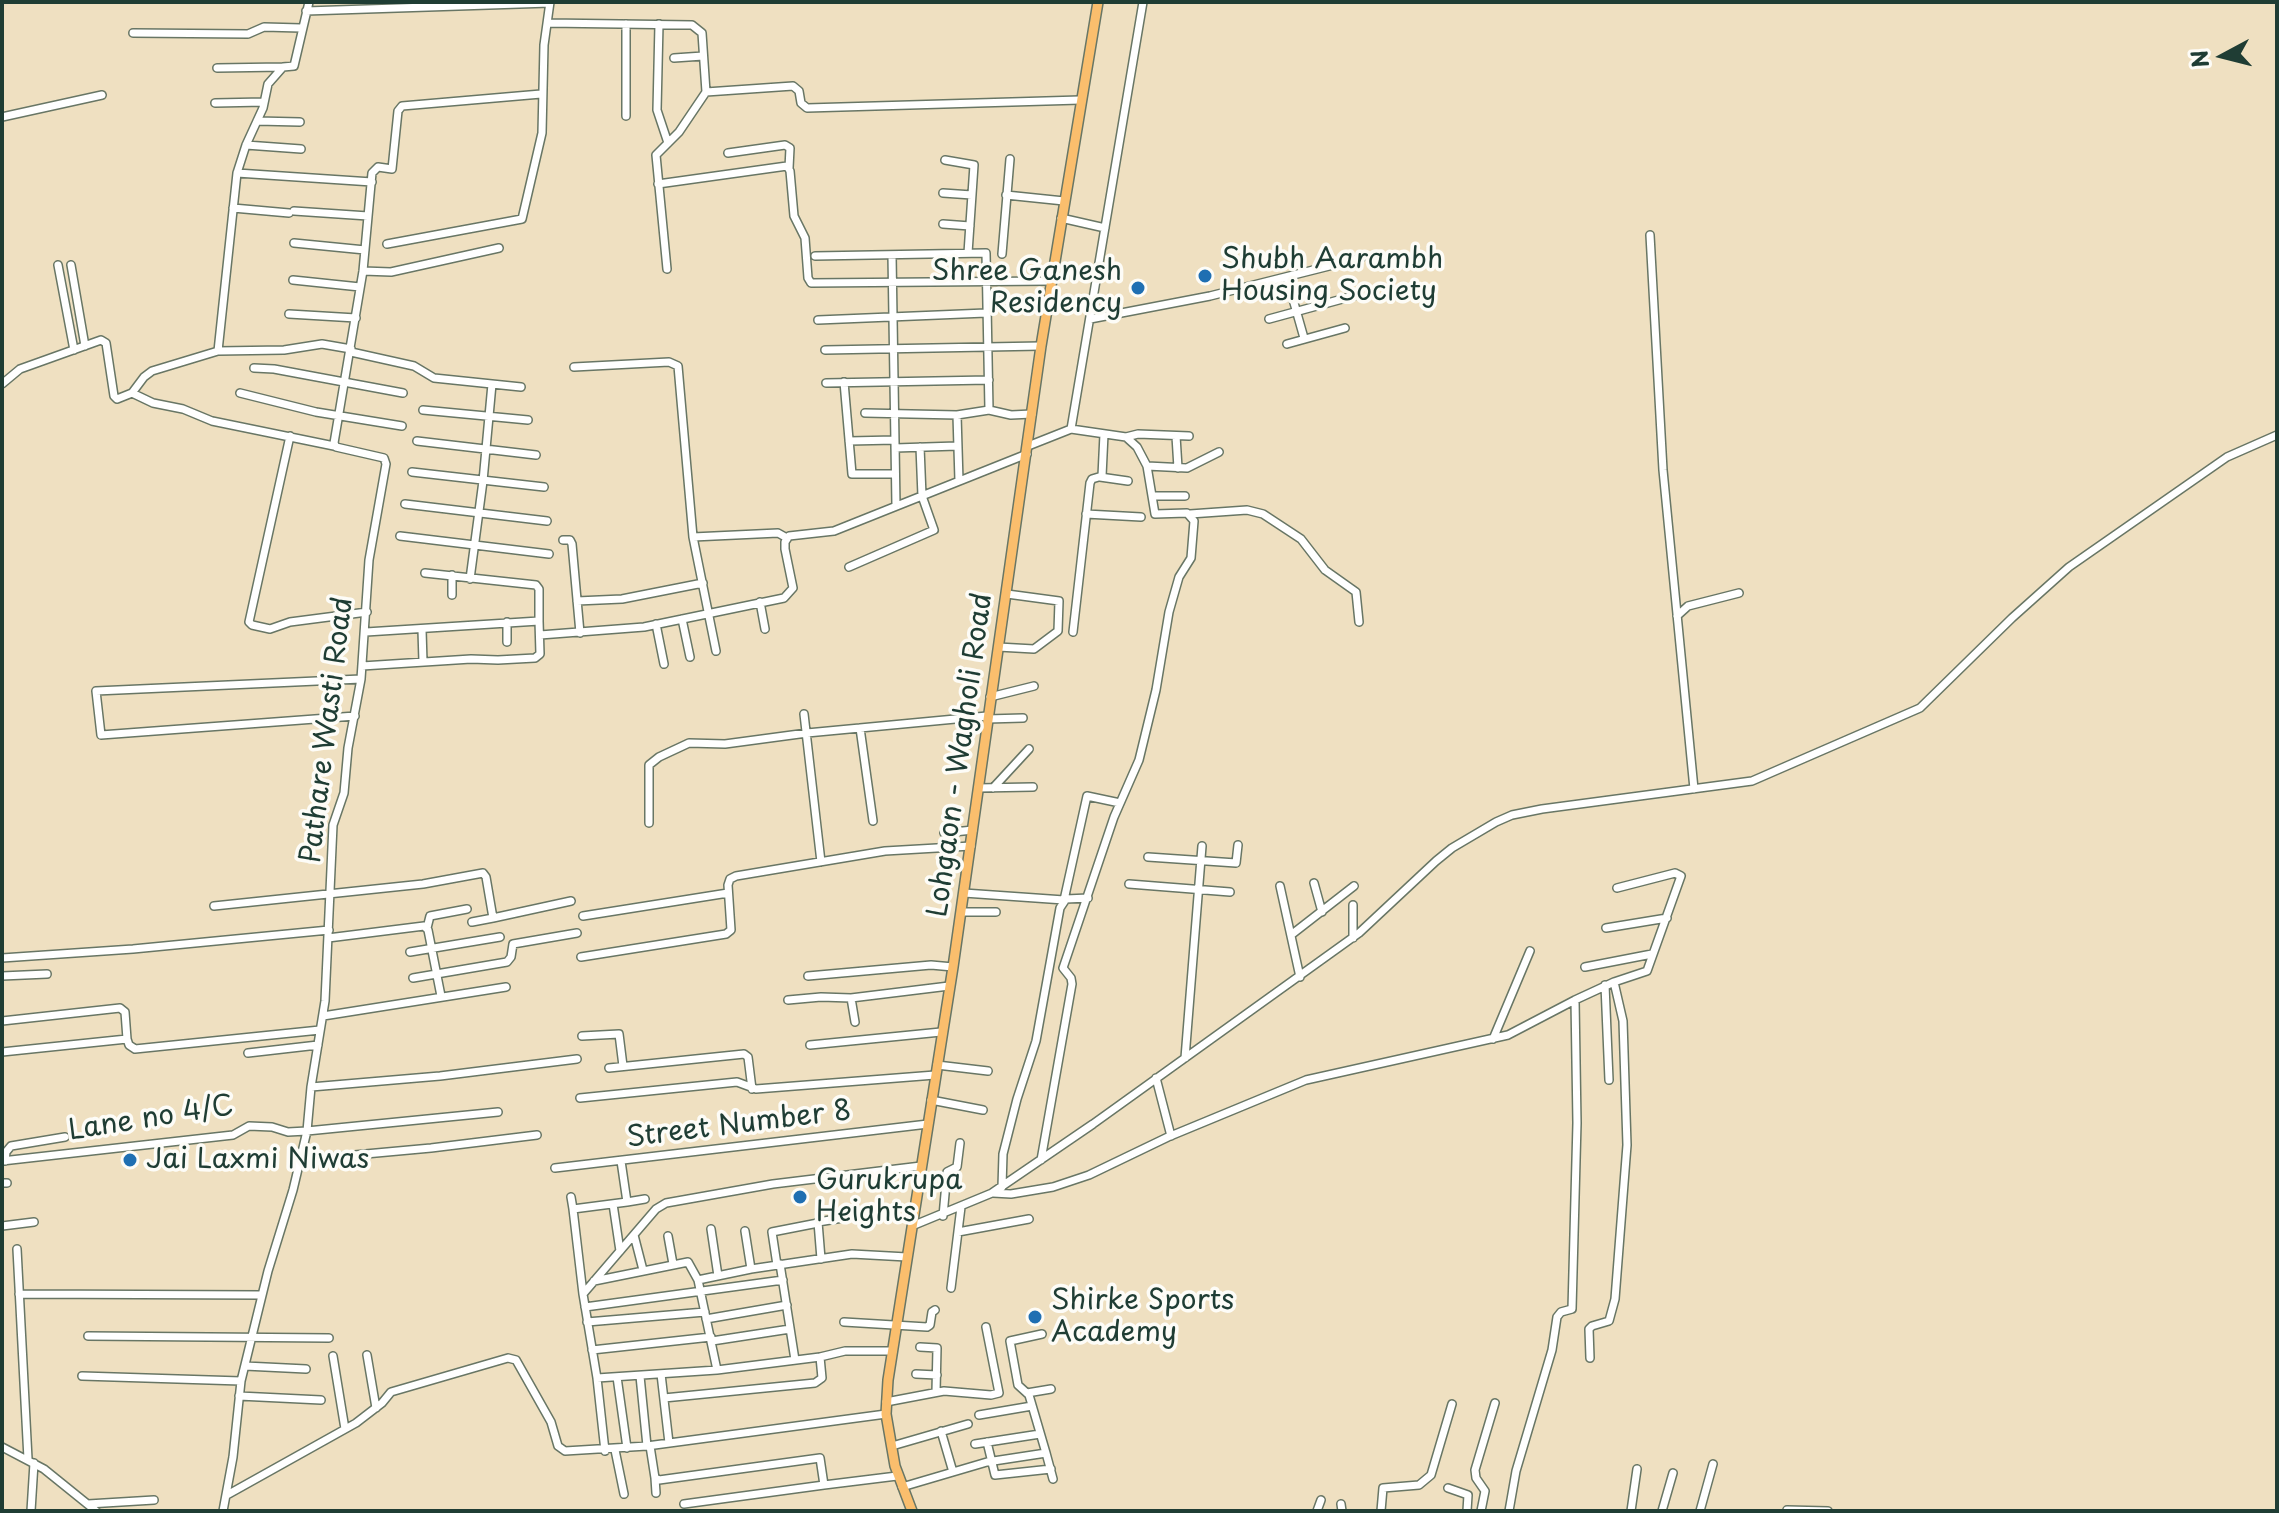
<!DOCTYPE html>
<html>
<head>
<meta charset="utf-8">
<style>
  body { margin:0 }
  #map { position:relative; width:2279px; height:1513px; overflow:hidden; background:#efe0c1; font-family:"Playpen Sans",sans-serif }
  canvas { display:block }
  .frame { position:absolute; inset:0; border:4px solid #1f3d34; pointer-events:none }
  .north { position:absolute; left:2183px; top:16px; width:80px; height:80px; -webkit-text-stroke:6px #fdfcf7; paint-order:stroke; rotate:263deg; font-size:22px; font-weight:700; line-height:32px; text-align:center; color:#1f3d34 }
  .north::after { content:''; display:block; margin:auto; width:28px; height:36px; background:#1f3d34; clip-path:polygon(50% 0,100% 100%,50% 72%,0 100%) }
</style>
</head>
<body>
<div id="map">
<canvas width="2279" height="1513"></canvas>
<div class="frame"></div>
<div class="north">N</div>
</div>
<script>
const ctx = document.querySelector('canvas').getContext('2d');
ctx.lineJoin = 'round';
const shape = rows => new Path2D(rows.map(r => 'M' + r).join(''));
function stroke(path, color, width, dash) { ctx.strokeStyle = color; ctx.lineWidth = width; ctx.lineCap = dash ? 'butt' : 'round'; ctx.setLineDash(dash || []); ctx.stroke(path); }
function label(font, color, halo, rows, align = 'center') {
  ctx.font = font + ' "Playpen Sans",sans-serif'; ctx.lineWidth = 7; ctx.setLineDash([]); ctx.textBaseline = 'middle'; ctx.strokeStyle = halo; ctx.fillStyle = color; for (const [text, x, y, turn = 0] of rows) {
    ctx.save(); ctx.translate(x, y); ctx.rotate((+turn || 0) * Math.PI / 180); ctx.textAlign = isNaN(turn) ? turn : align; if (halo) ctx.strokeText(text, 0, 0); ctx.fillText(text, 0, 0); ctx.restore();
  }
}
const minor = shape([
  [306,11,550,3],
  [548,23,692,25,702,33,706,92,793,86,799,91,801,103,807,108,1080,100],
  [659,24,657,110,668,143],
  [133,33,248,34,264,27,301,28],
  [674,58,703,56],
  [217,68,283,67],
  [215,103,264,102],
  [626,116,626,24],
  [2,117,102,95],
  [257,121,300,122],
  [246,145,301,149],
  [728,153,785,145,790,148,789,168],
  [945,160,974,165,968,253],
  [237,173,372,182],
  [658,184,787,166,790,171,794,216,805,238,808,278,811,283,1052,281],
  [943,193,972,195],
  [1006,195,1064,201],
  [233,208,289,213],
  [294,211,368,216],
  [1061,218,1105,228],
  [943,224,970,226],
  [1650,235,1663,470,1694,789],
  [294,243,365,250],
  [387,244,522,219,542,133,544,45,550,2],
  [1002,254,1010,159],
  [892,255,896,506],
  [815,256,986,253,989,410,957,415,865,413],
  [58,265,74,350],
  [71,265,85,346],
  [667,269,656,155,679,132,706,92],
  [363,271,391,272,499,248],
  [1287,278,1304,338],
  [293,280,360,287],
  [289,314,356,318],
  [1090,319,1210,296,1361,258],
  [1269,319,1357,295],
  [818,320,986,313],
  [1287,344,1345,328],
  [825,350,1041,346],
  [218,351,284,350,322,344,351,349],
  [351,352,414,366,434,378,521,387],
  [574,367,669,362,678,366,693,537,716,651],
  [254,368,274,369,403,393],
  [844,382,852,474,895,474],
  [826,383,989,380],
  [2,384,20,369,101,340,106,343,114,396,117,399,132,393,144,377,152,371,218,351,237,173,246,145,263,108,268,84,283,67,294,66,309,2],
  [132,393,153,403,183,409,212,421,334,446],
  [240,393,316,412,402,426],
  [423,410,528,420],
  [989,410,1011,415,1032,414],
  [957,415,959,481],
  [290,436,249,622,252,625,270,629,290,622,367,612],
  [1176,436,1178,468],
  [1126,437,1138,434,1189,436],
  [417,441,536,455],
  [849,441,895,440],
  [1028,446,1071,429,1143,2],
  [895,448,957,446],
  [1147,466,1187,468,1219,452],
  [412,472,544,487],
  [1100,477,1128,481],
  [1152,496,1185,496],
  [405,504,547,521],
  [1086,514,1141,517],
  [1190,514,1247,510,1263,514,1301,539,1325,570,1356,592,1359,622],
  [400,536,549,554],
  [693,537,778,533,787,538],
  [563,540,570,540,572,544,580,633],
  [849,567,934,530,922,496,920,447],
  [425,573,536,585,539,589,539,621],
  [470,579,483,481,492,384],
  [452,595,452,575],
  [577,601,622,599,703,583],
  [760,602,765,629],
  [1677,616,1688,606,1739,593],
  [682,619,690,657],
  [507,622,507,642],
  [656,624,664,664],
  [422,630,423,662],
  [1073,632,1090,483,1092,479,1102,476,1104,434],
  [540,635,644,627,784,598,793,588,785,549,785,542,789,536,834,531,1027,454],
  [998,647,1034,649,1058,631,1059,601,1007,594],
  [362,666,471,659,498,660,535,658,540,654,539,621,366,632],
  [990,697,1034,686],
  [804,714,821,862],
  [355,716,101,735,96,691,361,679],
  [987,719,1023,718],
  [860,728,873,821],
  [978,788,1033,787],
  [993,788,1029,749],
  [649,823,649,765,659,757,689,743,725,744,807,733,987,716],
  [944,833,973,830],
  [1148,857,1236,863,1238,845],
  [1314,883,1322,912],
  [1129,884,1230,892],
  [1280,886,1300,977],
  [964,893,1064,900,1087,796,1120,803],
  [214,906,423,884,483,873,486,877,493,918,571,901],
  [961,912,996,912],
  [583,916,728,893],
  [472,922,493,918],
  [427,928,430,916,467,909],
  [1606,928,1667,918],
  [1291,935,1354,886],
  [328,938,424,926,428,930,441,996],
  [1353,938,1353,905],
  [410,952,500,937],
  [581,957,726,934,731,930,728,885,730,879,736,876,885,851,971,846],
  [2,958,133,949,329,930],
  [1585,967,1652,954],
  [2,976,47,974],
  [808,976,931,965,953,967],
  [413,978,507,962,511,957,513,944,577,933],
  [1605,985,1609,1080],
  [851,998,855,1022],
  [788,1000,821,997,851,998,949,986],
  [1575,1000,1614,982,1647,971,1681,876,1675,873,1617,888],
  [323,1016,506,987],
  [2,1021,120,1008,125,1012,127,1039],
  [582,1036,619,1034,623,1066],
  [1493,1039,1530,951],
  [810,1045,941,1032],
  [2,1052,127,1039,129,1045,135,1049,320,1030],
  [248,1053,318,1045],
  [1185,1058,1202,846],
  [937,1065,988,1071],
  [609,1068,744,1054,748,1057,752,1089],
  [1156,1078,1171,1136],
  [311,1087,440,1076,577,1059],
  [580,1098,737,1082,756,1089,935,1075],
  [931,1100,983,1110],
  [300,1160,431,1148,537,1135],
  [1041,1160,1072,984,1071,978,1063,968,1114,817,1139,760,1156,690,1169,612,1179,577,1191,558,1194,521,1187,513,1155,514,1147,466,1137,447,1126,437,1071,429],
  [2,1161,233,1135,249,1126,272,1127,288,1132,307,1131,498,1112],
  [5,1161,6,1152,11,1146,65,1137],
  [555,1168,928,1124],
  [2,1183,7,1183],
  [1002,1187,1003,1154,1017,1099,1036,1041,1060,908,1066,899,1088,898],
  [993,1193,1011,1194,1053,1187,1089,1175,1168,1137,1306,1080,1508,1035,1575,1000,1577,1123,1572,1309,1561,1312,1557,1317,1552,1350,1516,1471,1509,1511],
  [571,1197,573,1209],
  [627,1202,645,1199],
  [613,1204,620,1251],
  [943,1216,947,1172,957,1167,960,1143],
  [2,1226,34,1222],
  [912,1226,992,1193,1093,1124,1359,933,1436,861,1452,848,1496,822,1512,815,1542,809,1752,781,1920,708,2012,618,2069,567,2227,457,2277,435],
  [711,1229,718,1276],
  [745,1231,751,1269],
  [958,1232,1029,1219],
  [634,1235,643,1270],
  [668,1236,673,1264],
  [17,1249,28,1459],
  [821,1259,818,1222,855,1216],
  [780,1264,795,1360],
  [777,1265,772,1232,818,1223],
  [698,1280,751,1269,852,1254,907,1257],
  [594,1281,688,1262,698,1280,717,1370],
  [951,1288,961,1207],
  [19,1294,262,1295],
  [583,1294,573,1209,627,1202,621,1161],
  [585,1307,783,1280],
  [706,1319,787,1305],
  [587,1322,705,1312],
  [844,1322,927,1327,930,1325,932,1312,935,1310],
  [88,1336,329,1338],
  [712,1341,790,1329],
  [920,1347,937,1348,936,1392],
  [592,1350,711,1337],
  [367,1355,376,1408],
  [333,1356,345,1429],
  [1590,1358,1589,1329,1592,1326,1609,1321,1615,1299,1627,1145,1623,1021,1614,982],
  [245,1366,306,1369],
  [661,1374,669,1443],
  [916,1374,937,1375],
  [82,1376,241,1381],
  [640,1376,647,1446],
  [617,1377,627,1448],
  [597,1378,717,1370,820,1357,845,1351,893,1351],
  [1027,1393,1051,1389],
  [239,1396,321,1400],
  [664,1398,815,1383,822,1378,820,1357],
  [886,1402,944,1391,991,1395,999,1393,986,1327],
  [979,1415,1032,1406],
  [941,1431,953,1472],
  [987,1442,995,1475,1051,1469],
  [975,1444,1040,1434],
  [650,1446,655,1478,659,1480,820,1458,824,1485,897,1476],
  [892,1446,968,1424],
  [2,1447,44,1469,96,1511],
  [615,1450,624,1494],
  [605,1451,597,1378,583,1294,656,1209,666,1203,773,1184,921,1166],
  [1046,1453,1053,1479],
  [655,1478,656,1493],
  [902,1487,987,1462,1046,1453,1029,1395,1018,1385,1010,1341,1042,1334],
  [1448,1488,1468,1495,1467,1511],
  [227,1495,356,1423,382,1403,391,1392,508,1358,516,1360,551,1422,558,1446,565,1451,647,1446,886,1414],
  [88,1504,154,1500],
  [684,1504,824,1485],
  [1341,1504,1342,1511],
  [1787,1510,1828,1511],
  [31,1511,34,1463],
  [223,1511,233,1457,241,1381,268,1271,293,1190,307,1131,311,1087,325,1001,333,825,344,793,348,748,361,679,369,560,386,464,384,458,336,447,334,443,363,271,372,173,378,167,392,169,398,111,402,106,541,94],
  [1317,1511,1321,1500],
  [1381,1511,1383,1488,1419,1485,1431,1475,1452,1404],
  [1481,1511,1485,1491,1476,1478,1475,1470,1495,1403],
  [1631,1511,1637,1469],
  [1662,1511,1673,1473],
  [1700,1511,1713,1464]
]);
const major = shape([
  [912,1511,895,1466,886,1414,888,1380,953,967,1041,346,1098,2]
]);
stroke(minor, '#687665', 10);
stroke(major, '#687665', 12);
stroke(minor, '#fff', 7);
stroke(major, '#fabe6d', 9);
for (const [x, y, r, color] of [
  [1205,276,8,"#1f6fb2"],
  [1138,288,8,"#1f6fb2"],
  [130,1160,8,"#1f6fb2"],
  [800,1197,8,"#1f6fb2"],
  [1035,1317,8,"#1f6fb2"]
]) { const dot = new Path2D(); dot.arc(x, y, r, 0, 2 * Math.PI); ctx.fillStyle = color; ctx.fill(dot); stroke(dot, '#fdfcf7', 3); }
label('28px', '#1f3d34', '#fdfcf7', [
  ["Shubh Aarambh",1221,260],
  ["Housing Society",1221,292],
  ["Shree Ganesh",1122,272,"right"],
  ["Residency",1122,304,"right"],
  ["Jai Laxmi Niwas",146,1160],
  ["Gurukrupa",816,1181],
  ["Heights",816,1213],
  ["Shirke Sports",1051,1301],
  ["Academy",1051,1333]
], 'left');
label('28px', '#1f3d34', '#fdfcf7', [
  ["Pathare Wasti Road",328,730,-83],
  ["Lohgaon - Wagholi Road",961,755,-82],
  ["Lane no 4/C",151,1119,-9],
  ["Street Number 8",739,1125,-7]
]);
</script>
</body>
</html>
